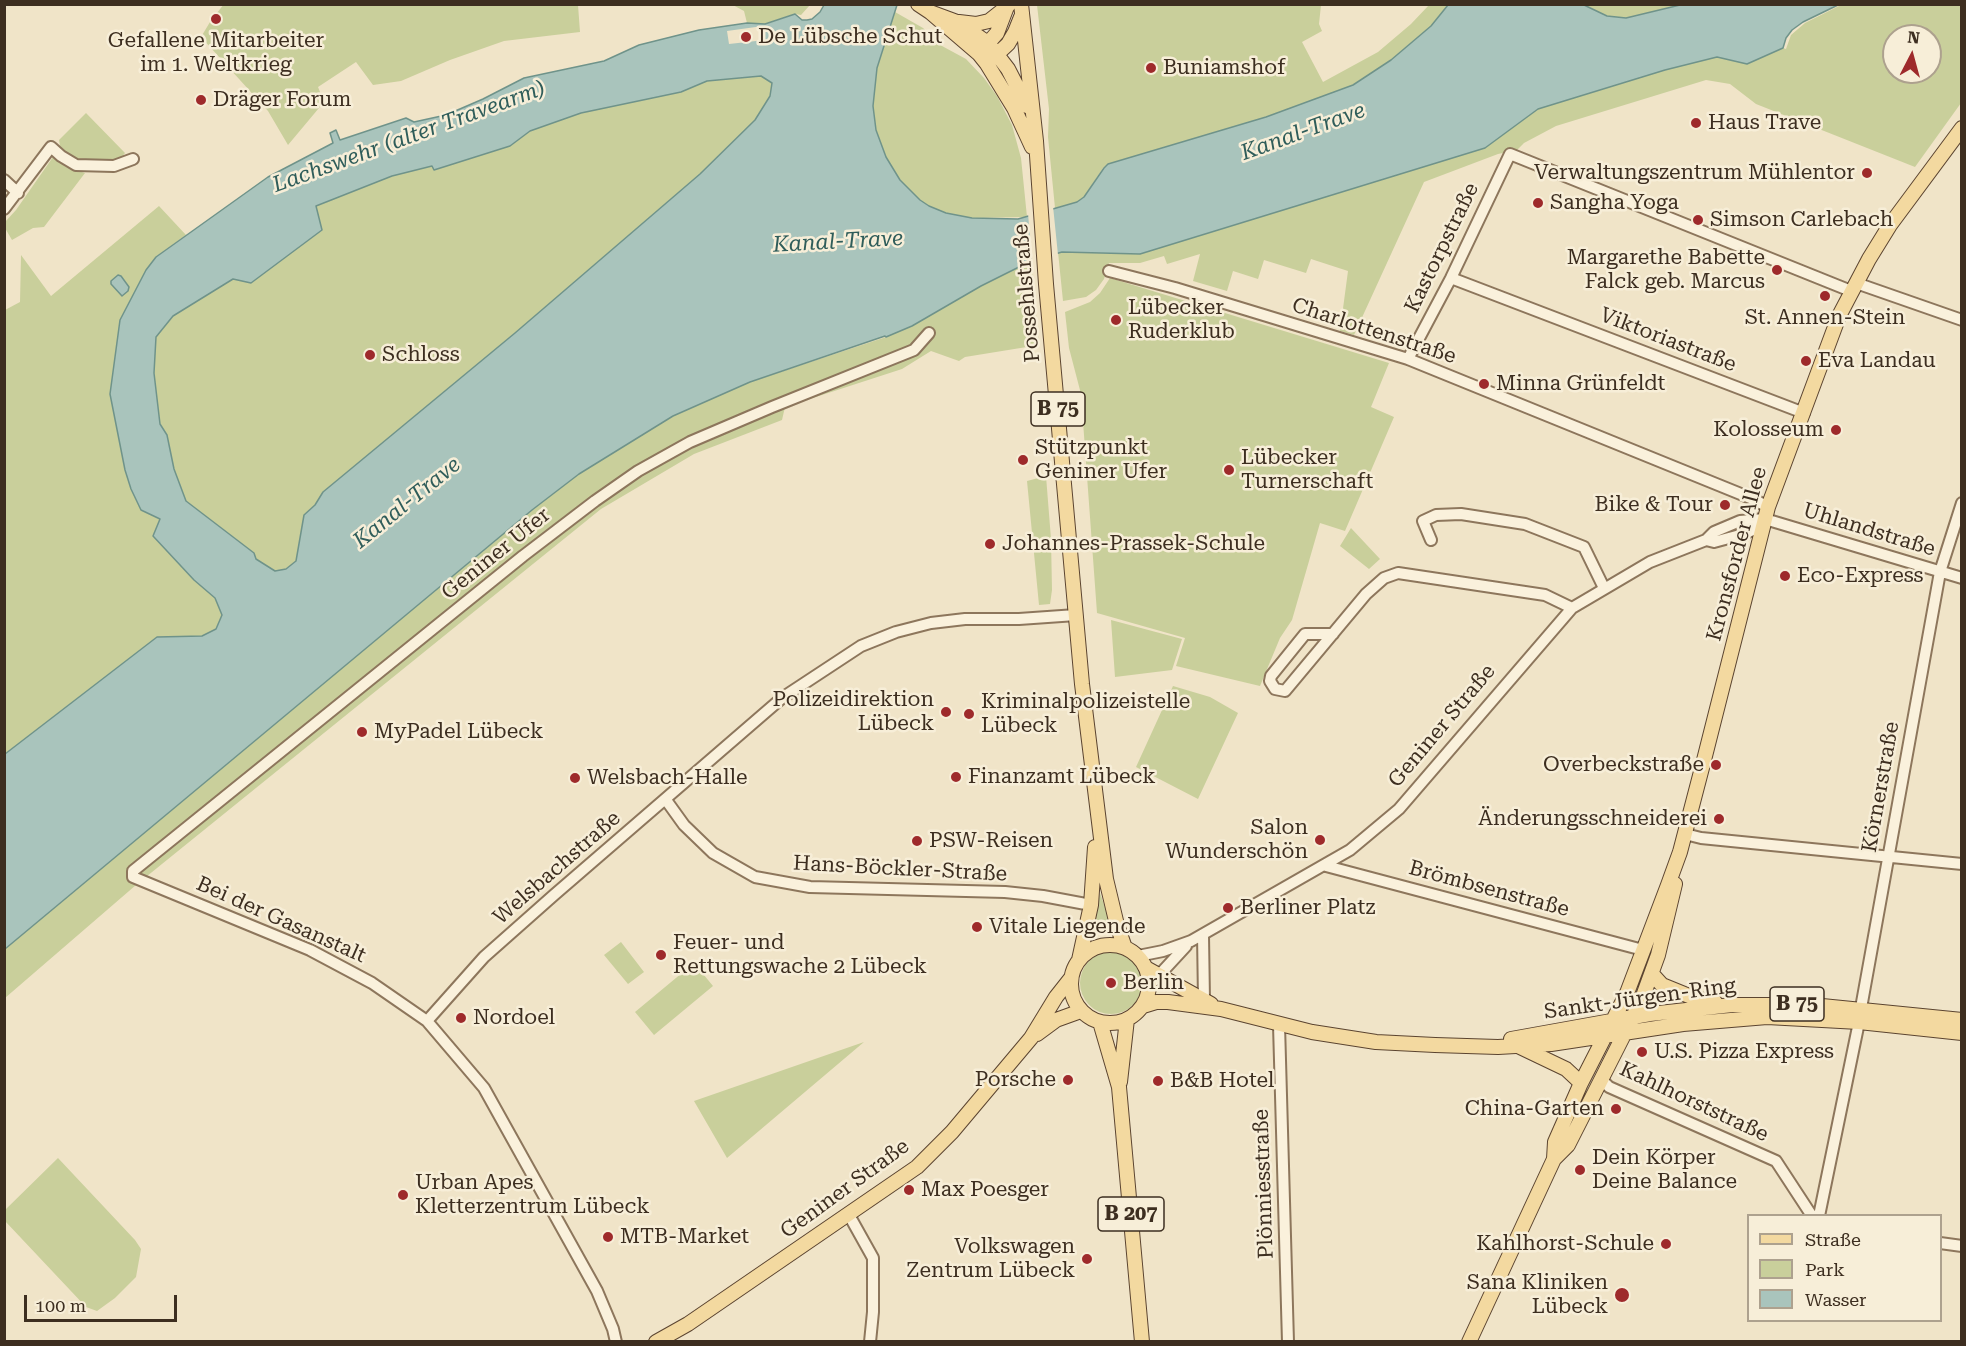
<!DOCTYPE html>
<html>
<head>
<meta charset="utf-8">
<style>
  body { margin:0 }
  #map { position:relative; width:1966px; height:1346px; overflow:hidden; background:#f0e4c8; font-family:"Roboto Serif",serif }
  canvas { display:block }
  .frame { position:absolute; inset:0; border:6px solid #3d2e20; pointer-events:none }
  .legend { position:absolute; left:1747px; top:1214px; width:195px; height:108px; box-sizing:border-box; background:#f7eed8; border:2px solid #ada18e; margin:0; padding:8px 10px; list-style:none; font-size:18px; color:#3d2e20 }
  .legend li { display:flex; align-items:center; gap:12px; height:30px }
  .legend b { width:30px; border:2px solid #ada18e }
  .north { position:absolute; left:1882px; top:24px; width:60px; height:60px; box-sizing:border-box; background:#f7eed8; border:2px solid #ada18e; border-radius:50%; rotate:6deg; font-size:16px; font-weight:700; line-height:24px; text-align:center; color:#3d2e20 }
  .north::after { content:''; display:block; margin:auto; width:21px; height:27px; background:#9e2a2b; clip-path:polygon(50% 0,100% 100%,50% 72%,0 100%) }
  .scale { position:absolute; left:24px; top:1295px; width:153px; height:27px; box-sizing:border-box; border:3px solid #3d2e20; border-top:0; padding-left:8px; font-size:18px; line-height:21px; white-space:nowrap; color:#3d2e20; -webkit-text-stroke:4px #f7eed8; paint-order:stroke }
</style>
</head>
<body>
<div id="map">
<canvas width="1966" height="1346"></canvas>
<div class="frame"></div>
<ul class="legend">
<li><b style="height:8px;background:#f3d9a0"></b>Straße</li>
<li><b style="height:16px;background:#c9cf9b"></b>Park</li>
<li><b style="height:16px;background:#a9c4bc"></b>Wasser</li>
</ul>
<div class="north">N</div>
<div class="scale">100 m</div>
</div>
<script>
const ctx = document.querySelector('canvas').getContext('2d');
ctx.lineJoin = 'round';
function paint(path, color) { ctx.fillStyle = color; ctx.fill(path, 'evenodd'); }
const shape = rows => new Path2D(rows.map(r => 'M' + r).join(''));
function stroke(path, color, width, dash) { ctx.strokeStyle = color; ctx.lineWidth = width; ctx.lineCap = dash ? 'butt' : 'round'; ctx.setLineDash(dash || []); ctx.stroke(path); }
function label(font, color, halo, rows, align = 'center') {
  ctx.font = font + ' "Roboto Serif",serif'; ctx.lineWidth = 5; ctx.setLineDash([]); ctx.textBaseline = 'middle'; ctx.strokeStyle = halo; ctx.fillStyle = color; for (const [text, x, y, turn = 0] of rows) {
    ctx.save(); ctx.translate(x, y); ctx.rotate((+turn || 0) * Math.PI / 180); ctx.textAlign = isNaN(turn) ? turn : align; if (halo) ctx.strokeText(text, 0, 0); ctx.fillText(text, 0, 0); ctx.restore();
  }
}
paint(shape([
  [224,4,578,5,580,32,504,41,450,60,401,81,373,85,356,62,318,87,324,102,288,145,268,111,201,37,210,22],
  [731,4,810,5,801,15,795,14,765,24,747,23,744,11],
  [1037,5,1321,5,1319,24,1322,31,1302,42,1323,82,1378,52,1411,24,1429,5,1448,5,1431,26,1391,60,1353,85,1266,117,1108,164,1103,168,1084,197,1077,202,1055,208,1048,137,1049,109],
  [1584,5,1680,5,1626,18,1607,16],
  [1841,5,1961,5,1961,103,1915,167,1756,104,1730,84,1706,80,1556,126,1524,143,1517,150,1498,154,1424,182,1354,335,1340,331,1348,271,1311,259,1306,273,1264,260,1258,279,1233,271,1227,291,1193,281,1200,254,1167,264,1164,256,1140,263,1109,263,1104,279,1096,290,1086,297,1063,301,1058,252,1140,254,1485,148,1538,109,1665,70,1717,57,1747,63,1783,48,1786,49,1791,35,1805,23],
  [1894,36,1930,36,1930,72,1894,72],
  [895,12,923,28,942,46,966,59,984,78,997,96,1012,125,1021,158,1027,217,972,218,946,213,929,206,920,200,900,180,886,157,876,130,873,106,877,68],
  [761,76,772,83,770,96,755,120,700,174,515,333,323,492,315,505,304,515,296,561,286,569,275,571,255,559,254,553,186,501,174,469,167,435,160,424,154,373,156,337,173,316,233,279,251,282,321,231,316,206,392,176,433,166,434,169,510,146,530,131,581,113,681,92,707,81],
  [86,113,125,153,121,158,110,161,79,161,72,158,60,146,59,140],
  [53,157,66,167,85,173,44,227,33,228,12,240,5,228,5,222,16,210],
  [159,206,186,235,156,257,146,270,120,320,110,394,125,470,131,489,141,510,160,519,153,536,194,580,215,598,222,615,216,629,202,636,157,637,5,754,5,310,20,302,21,255,51,296],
  [1031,261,1039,345,965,357,959,361,931,351,902,369,785,407,782,420,694,454,601,509,136,885,5,998,5,949,532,510,579,474,673,416,750,382,886,337,912,326,981,286],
  [1110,278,1389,363,1371,407,1394,417,1345,531,1320,523,1292,620,1280,638,1260,686,1176,666,1185,638,1097,613,1081,394,1069,348,1065,312,1090,302,1100,293],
  [1046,476,1051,539,1052,590,1050,604,1039,605,1027,481],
  [1351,528,1380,559,1369,569,1340,546],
  [1111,620,1182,639,1172,670,1115,677],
  [1173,686,1210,697,1238,713,1198,799,1136,767],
  [1100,893,1110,922,1094,926],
  [621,942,644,972,628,984,604,955],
  '1080 983a31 31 0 1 1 62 0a31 31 0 1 1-62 0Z',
  [694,963,713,986,654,1035,635,1012],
  [864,1042,727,1158,694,1101],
  [58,1158,135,1240,141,1249,136,1277,115,1298,97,1311,86,1307,5,1221,5,1210]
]), '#c9cf9b');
const water = shape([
  [824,5,897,5,877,68,873,106,876,130,886,157,900,180,920,200,929,206,946,213,972,218,1018,219,1077,202,1084,197,1104,168,1108,164,1266,117,1353,85,1391,60,1431,26,1448,5,1584,5,1607,16,1626,18,1680,5,1838,5,1803,22,1792,30,1786,38,1783,48,1747,64,1717,57,1665,70,1538,109,1485,148,1140,254,1062,252,1031,261,981,286,912,326,886,337,885,336,750,382,673,416,579,474,532,510,5,949,5,754,157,637,202,636,216,629,222,615,215,598,194,580,153,536,160,519,141,510,131,489,125,470,110,394,120,320,146,270,156,257,268,177,333,143,330,133,336,130,340,140,406,118,414,122,446,115,483,99,524,78,604,61,639,45,699,30,747,23,765,24,795,14,802,20,807,20,812,19,820,12,824,5],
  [761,76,772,83,770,96,755,120,700,174,515,333,323,492,315,505,304,515,296,561,286,569,275,571,256,559,254,553,186,501,174,469,167,435,160,424,154,373,156,337,173,316,233,279,251,283,322,230,316,206,392,176,432,166,434,170,510,146,530,131,581,113,681,92,707,81,761,76],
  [118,275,121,276,129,287,128,291,122,296,111,284,111,281,118,275]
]);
paint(water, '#a9c4bc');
stroke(water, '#6f938a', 1.5);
paint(shape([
  [763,26,765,40,729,44,727,31],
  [1053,206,1058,255,1032,263,1028,213]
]), '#f0e4c8');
const minor = shape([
  [4,180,18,193],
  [4,209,51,147,61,156,76,165,114,166,133,159],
  [1109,271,1175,288,1408,359,1753,499,1768,507],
  [1451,278,1804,413],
  [1856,283,1962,320],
  [1408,359,1451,278,1510,154,1851,291],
  [1431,540,1423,521,1436,515,1461,514,1525,524,1584,547,1604,588],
  [1706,540,1714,542,1740,535,1753,530,1765,519],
  [1333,634,1305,634,1271,676,1270,681,1275,689,1285,691,1366,594,1384,578,1398,573,1545,595,1572,608],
  [666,800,684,825,713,853,755,877,810,887,1005,892,1043,896,1091,905],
  [1685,834,1701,838,1962,864],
  [1326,866,1643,950],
  [1203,935,1204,1000],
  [1138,956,1163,951,1191,941,1350,850,1399,809,1572,608,1650,562,1706,540,1714,532,1740,521,1765,519,1962,578],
  [1150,985,1186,946],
  [1861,1008,1940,572,1962,503],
  [427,1021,484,957,554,895,782,698,861,646,896,632,931,623,965,619,1019,619,1076,615],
  [1279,1025,1288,1342],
  [1602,1080,1609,1087,1776,1161,1812,1216],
  [849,1215,873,1258,873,1312,870,1342],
  [1819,1216,1859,1022],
  [1940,1243,1962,1246],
  [616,1342,613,1329,597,1291,484,1088,427,1021,372,983,310,950,133,877,133,871,523,556,595,501,638,471,690,442,772,407,914,350,929,333]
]);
const major = shape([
  [918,4,930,12,957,22,988,43,1008,69,1027,106],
  [1021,4,1036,141,1046,284,1082,684,1106,879,1117,925,1125,948],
  [930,12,979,54,987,64,1014,108,1032,147],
  [959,22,976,24,989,21,1008,6],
  [982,50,997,33,1008,4],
  [992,59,1008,44,1015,32,1021,17],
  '1071 984a39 39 0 1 1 78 0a39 39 0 1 1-78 0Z',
  [1079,960,1091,905,1095,847],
  [1146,968,1211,1004],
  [1652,974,1662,985,1694,998,1715,1002],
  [1143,1006,1156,1002,1168,1002,1221,1009,1312,1032,1376,1042,1435,1045,1498,1047,1551,1044,1683,1024,1767,1017,1859,1022,1962,1033],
  [1100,1022,1119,1087,1142,1342],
  [1037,1034,1056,1020,1081,1011],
  [1511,1039,1650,1014,1732,1005,1812,1005,1962,1020],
  [1520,1047,1566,1069,1581,1083],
  [1120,1082,1127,1019],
  [1554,1159,1568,1145,1642,999,1658,955,1675,884],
  [656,1342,688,1324,917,1167,952,1132,1031,1038,1056,997,1071,978],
  [1469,1342,1554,1159,1555,1142,1581,1083,1627,993,1668,885,1680,852,1703,764,1768,507,1839,316,1869,259,1890,225,1962,128]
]);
stroke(minor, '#8d765c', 14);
stroke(major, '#5b4430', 16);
stroke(minor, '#faf1dc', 10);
stroke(major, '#f3d9a0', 14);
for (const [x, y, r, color] of [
  [216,19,6,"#9e2a2b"],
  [746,37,6,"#9e2a2b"],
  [1151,68,6,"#9e2a2b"],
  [201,100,6,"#9e2a2b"],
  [1696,123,6,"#9e2a2b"],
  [1867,173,6,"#9e2a2b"],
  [1538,203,6,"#9e2a2b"],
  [1698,220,6,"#9e2a2b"],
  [1777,270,6,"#9e2a2b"],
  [1825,296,6,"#9e2a2b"],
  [1116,320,6,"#9e2a2b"],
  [370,355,6,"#9e2a2b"],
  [1806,361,6,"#9e2a2b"],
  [1484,384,6,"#9e2a2b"],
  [1836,430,6,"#9e2a2b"],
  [1023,460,6,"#9e2a2b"],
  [1229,470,6,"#9e2a2b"],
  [1725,505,6,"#9e2a2b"],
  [990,544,6,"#9e2a2b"],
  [1785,576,6,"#9e2a2b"],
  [946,712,6,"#9e2a2b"],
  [969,714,6,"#9e2a2b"],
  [362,732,6,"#9e2a2b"],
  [1716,765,6,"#9e2a2b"],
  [956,777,6,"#9e2a2b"],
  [575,778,6,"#9e2a2b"],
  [1719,819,6,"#9e2a2b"],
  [1320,840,6,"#9e2a2b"],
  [917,841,6,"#9e2a2b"],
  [1228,908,6,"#9e2a2b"],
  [977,927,6,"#9e2a2b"],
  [661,955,6,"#9e2a2b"],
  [1111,983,6,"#9e2a2b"],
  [461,1018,6,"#9e2a2b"],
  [1642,1052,6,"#9e2a2b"],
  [1068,1080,6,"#9e2a2b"],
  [1158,1081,6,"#9e2a2b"],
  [1616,1109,6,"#9e2a2b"],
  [1580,1170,6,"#9e2a2b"],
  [909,1190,6,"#9e2a2b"],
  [403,1195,6,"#9e2a2b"],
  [608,1237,6,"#9e2a2b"],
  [1666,1244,6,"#9e2a2b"],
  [1087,1259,6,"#9e2a2b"],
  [1622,1295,8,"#9e2a2b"]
]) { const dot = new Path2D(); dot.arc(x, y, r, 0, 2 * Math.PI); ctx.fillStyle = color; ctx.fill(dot); stroke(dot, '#f7eed8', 2); }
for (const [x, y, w] of [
  [1058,409,54],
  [1797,1004,54],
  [1131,1214,66]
]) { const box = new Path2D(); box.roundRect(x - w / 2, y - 17, w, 34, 4.5); ctx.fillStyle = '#f7eed8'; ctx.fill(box); stroke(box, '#3d2e20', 1.5); }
label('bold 20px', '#3d2e20', null, [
  ["B 75",1058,409],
  ["B 75",1797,1004],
  ["B 207",1131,1214]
]);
label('21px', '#3d2e20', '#f7eed8', [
  ["De Lübsche Schut",758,37],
  ["Gefallene Mitarbeiter",216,41,"center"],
  ["im 1. Weltkrieg",216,65,"center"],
  ["Buniamshof",1163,68],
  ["Dräger Forum",213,100],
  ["Haus Trave",1708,123],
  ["Verwaltungszentrum Mühlentor",1855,173,"right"],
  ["Sangha Yoga",1550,203],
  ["Simson Carlebach",1710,220],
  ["Margarethe Babette",1765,258,"right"],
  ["Falck geb. Marcus",1765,282,"right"],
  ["Lübecker",1128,308],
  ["Ruderklub",1128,332],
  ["St. Annen-Stein",1825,318,"center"],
  ["Schloss",382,355],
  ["Eva Landau",1818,361],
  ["Minna Grünfeldt",1496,384],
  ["Kolosseum",1824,430,"right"],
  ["Stützpunkt",1035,448],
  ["Geniner Ufer",1035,472],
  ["Lübecker",1241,458],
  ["Turnerschaft",1241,482],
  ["Bike & Tour",1713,505,"right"],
  ["Johannes-Prassek-Schule",1002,544],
  ["Eco-Express",1797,576],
  ["Polizeidirektion",934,700,"right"],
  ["Lübeck",934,724,"right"],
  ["Kriminalpolizeistelle",981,702],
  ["Lübeck",981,726],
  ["MyPadel Lübeck",374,732],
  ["Overbeckstraße",1704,765,"right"],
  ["Finanzamt Lübeck",968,777],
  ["Welsbach-Halle",587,778],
  ["Änderungsschneiderei",1707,819,"right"],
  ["Salon",1308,828,"right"],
  ["Wunderschön",1308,852,"right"],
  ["PSW-Reisen",929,841],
  ["Berliner Platz",1240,908],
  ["Vitale Liegende",989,927],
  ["Feuer- und",673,943],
  ["Rettungswache 2 Lübeck",673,967],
  ["Berlin",1123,983],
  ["Nordoel",473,1018],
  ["U.S. Pizza Express",1654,1052],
  ["Porsche",1056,1080,"right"],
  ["B&B Hotel",1170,1081],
  ["China-Garten",1604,1109,"right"],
  ["Dein Körper",1592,1158],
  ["Deine Balance",1592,1182],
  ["Urban Apes",415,1183],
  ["Kletterzentrum Lübeck",415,1207],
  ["Max Poesger",921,1190],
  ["MTB-Market",620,1237],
  ["Kahlhorst-Schule",1654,1244,"right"],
  ["Volkswagen",1075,1247,"right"],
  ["Zentrum Lübeck",1075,1271,"right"],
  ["Sana Kliniken",1608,1283,"right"],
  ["Lübeck",1608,1307,"right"]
], 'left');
label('21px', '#3d2e20', '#f7eed8', [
  ["Kastorpstraße",1442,248,-64],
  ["Possehlstraße",1027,293,-95],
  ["Charlottenstraße",1374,331,18],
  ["Viktoriastraße",1668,340,21],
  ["Uhlandstraße",1869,530,17],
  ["Geniner Ufer",496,554,-39],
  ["Kronsforder Allee",1737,554,-75],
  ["Geniner Straße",1442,726,-50],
  ["Körnerstraße",1881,787,-80],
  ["Welsbachstraße",557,868,-41],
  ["Hans-Böckler-Straße",900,869,3],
  ["Brömbsenstraße",1489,889,15],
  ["Bei der Gasanstalt",281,920,24],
  ["Sankt-Jürgen-Ring",1640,999,-8],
  ["Kahlhorststraße",1694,1102,25],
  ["Plönniesstraße",1264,1184,-92],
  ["Geniner Straße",845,1189,-36]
]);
label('italic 22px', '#2f5d5a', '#f7eed8', [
  ["Kanal-Trave",1303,132,-20],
  ["Lachswehr (alter Travearm)",409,137,-20],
  ["Kanal-Trave",838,242,-3],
  ["Kanal-Trave",407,503,-39]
]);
</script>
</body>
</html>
